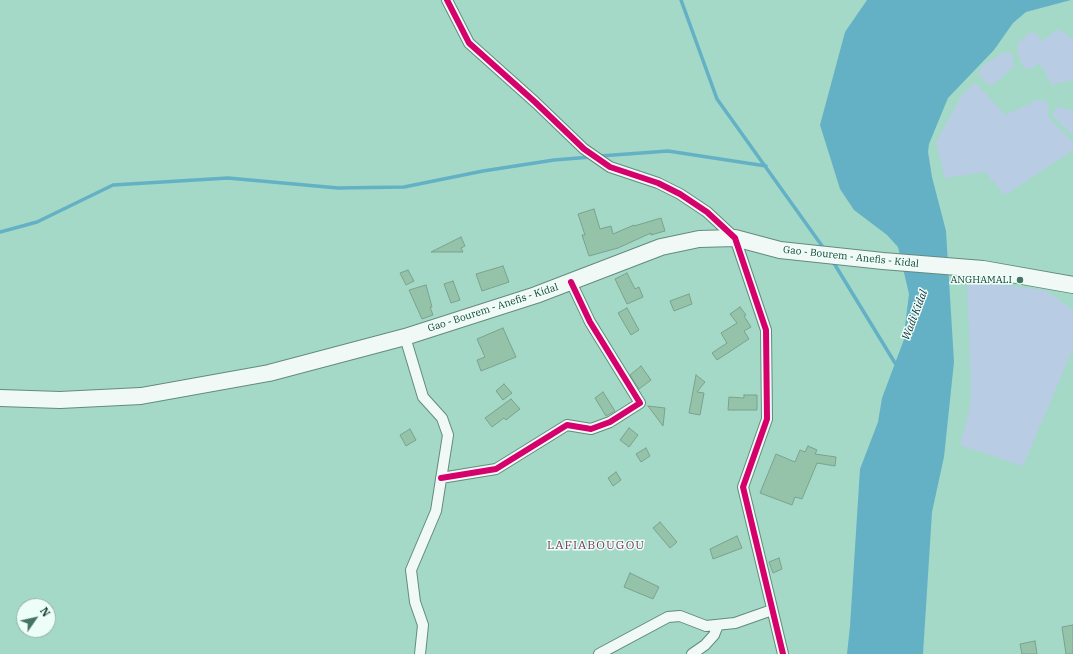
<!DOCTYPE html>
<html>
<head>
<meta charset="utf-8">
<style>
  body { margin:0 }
  #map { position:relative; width:1073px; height:654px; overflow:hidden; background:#a4d9c7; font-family:"IBM Plex Serif",serif }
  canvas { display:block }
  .north { position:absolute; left:16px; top:598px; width:40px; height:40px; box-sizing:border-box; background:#ecfef7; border:1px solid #95b0a7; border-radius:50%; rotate:56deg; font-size:11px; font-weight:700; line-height:16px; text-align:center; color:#123c2f }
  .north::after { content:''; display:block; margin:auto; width:14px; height:18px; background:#457364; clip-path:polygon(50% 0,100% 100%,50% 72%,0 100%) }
</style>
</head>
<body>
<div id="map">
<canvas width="1073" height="654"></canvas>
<div class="north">N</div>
</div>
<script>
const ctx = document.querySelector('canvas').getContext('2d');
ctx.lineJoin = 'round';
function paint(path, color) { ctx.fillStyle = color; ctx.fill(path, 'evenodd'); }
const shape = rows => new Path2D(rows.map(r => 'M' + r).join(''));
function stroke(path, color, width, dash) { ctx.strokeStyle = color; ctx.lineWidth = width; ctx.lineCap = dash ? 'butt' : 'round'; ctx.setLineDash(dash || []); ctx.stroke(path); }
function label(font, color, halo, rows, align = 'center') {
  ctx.font = font + ' "IBM Plex Serif",serif'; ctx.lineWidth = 3; ctx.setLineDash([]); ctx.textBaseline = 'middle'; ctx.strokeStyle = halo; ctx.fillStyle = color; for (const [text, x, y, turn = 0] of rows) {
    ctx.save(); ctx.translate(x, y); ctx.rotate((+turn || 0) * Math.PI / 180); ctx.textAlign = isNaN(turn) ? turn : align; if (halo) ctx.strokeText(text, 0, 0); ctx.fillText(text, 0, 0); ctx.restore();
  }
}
paint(shape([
  [1058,29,1073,39,1073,80,1051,85,1044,69,1039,64,1033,68,1025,69,1022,64,1017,51,1018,43,1028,34,1034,32,1042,41],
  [1004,52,1012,53,1014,66,996,83,988,85,978,74,983,65],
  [975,82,1005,115,1038,100,1046,101,1049,108,1048,117,1070,139,1073,144,1073,150,1005,195,985,172,945,178,936,142,962,95],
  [1058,106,1073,111,1073,135,1052,115],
  [967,281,1045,290,1073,310,1073,349,1023,466,960,445,970,407,971,387]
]), '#b8cce4');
paint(shape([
  [867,0,1071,0,1026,12,1013,23,994,50,948,98,929,144,928,152,932,177,946,231,954,362,944,457,932,512,923,654,847,654,850,626,860,469,878,422,882,398,906,334,905,326,909,294,898,247,887,235,854,210,840,189,820,125,845,32]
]), '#64b1c6');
stroke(shape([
  [681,0,717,99,825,250],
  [600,156,668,151,766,166],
  [0,232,37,222,113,185,228,178,338,188,404,187,483,171,554,160,591,157],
  [832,260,895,363]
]), '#64b1c6', 3.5);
const building = shape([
  [594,209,600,229,611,226,613,234,634,225,634,226,661,218,665,231,651,235,651,233,618,248,589,256,582,235,585,235,578,214,594,209],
  [461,237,465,246,461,248,463,252,431,252,461,237],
  [503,266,509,282,482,291,476,274,503,266],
  [408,270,414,281,406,285,400,273,408,270],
  [627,273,635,289,639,287,643,297,627,304,615,279,627,273],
  [453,281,460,300,451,303,444,284,453,281],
  [426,285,432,307,430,307,433,315,422,319,409,290,426,285],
  [689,294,692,304,674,311,670,301,689,294],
  [740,307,746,315,744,316,751,327,744,331,749,339,717,360,712,353,727,343,721,333,737,323,730,314,740,307],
  [627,308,639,330,631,335,618,313,627,308],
  [503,328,516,357,481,371,477,360,485,357,477,339,503,328],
  [641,366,651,380,639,389,630,375,641,366],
  [696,375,705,382,697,392,704,393,700,415,689,413,696,375],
  [504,384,512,393,503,400,496,391,504,384],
  [603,392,615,411,606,416,595,398,603,392],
  [744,395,757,395,757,410,728,410,729,397,744,398,744,395],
  [511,399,520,409,506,420,504,418,492,427,485,418,511,399],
  [648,406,665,408,663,426,648,406],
  [629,428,638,435,629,447,620,440,629,428],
  [410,429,416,440,406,446,400,435,410,429],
  [808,446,817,450,815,454,836,457,835,466,817,463,802,499,795,497,792,505,760,493,776,454,795,462,800,450,805,452,808,446],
  [646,448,650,456,641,462,636,454,646,448],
  [616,472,621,480,613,486,608,478,616,472],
  [660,522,677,542,670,548,653,528,660,522],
  [737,536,742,548,713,559,710,549,737,536],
  [779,558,782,569,773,573,769,562,779,558],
  [630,573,659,587,653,599,624,587,630,573],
  [1073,625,1073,654,1066,654,1062,627,1073,625],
  [1035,641,1037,654,1022,654,1020,644,1035,641]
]);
paint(building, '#94c3a9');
stroke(building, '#7ca18f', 1);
const minor = shape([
  [447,0,469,43,535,102,584,149,610,167,658,183,680,194,707,212,735,238,766,330,767,419,743,487,783,654],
  [405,337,423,397,442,418,448,435,436,511,411,570,415,602,423,625,420,654],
  [441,478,496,469,567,425,591,429,610,422,640,403,590,322,571,282],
  [599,654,668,617,680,616,706,626,735,623,772,610],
  [692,654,705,645,714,635,718,625]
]);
const primary = shape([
  [0,398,60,400,141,396,269,373,405,337,536,295,661,247,699,239,735,238,780,250,883,261,983,269,1073,285]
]);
stroke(minor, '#638b7e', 12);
stroke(primary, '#638b7e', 18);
stroke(minor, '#f1f9f7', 10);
stroke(primary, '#f1f9f7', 16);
stroke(shape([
  [447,0,469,43,535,102,584,149,610,167,658,183,680,194,707,212,735,238,766,330,767,419,743,487,783,654],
  [441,478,496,469,567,425,591,429,610,422,640,403,590,322,571,282]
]), '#d6006c', 6);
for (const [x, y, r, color] of [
  [1020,280,4,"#457364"]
]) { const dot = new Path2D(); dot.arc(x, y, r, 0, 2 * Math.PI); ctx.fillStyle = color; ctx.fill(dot); stroke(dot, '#ecfef7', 1.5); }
label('10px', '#123c2f', '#ecfef7', [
  ["Gao - Bourem - Anefis - Kidal",851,257,6],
  ["Gao - Bourem - Anefis - Kidal",493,308,-18]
]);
label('10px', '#123c2f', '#ecfef7', [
  ["ANGHAMALI",1012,280]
], 'right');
label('italic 11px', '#122d39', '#ecfef7', [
  ["Wadi Kidal",915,315,-69]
]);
ctx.letterSpacing = '1px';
label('12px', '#7e3c5e', '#ecfef7', [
  ["LAFIABOUGOU",596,546]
]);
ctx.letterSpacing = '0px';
</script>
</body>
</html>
